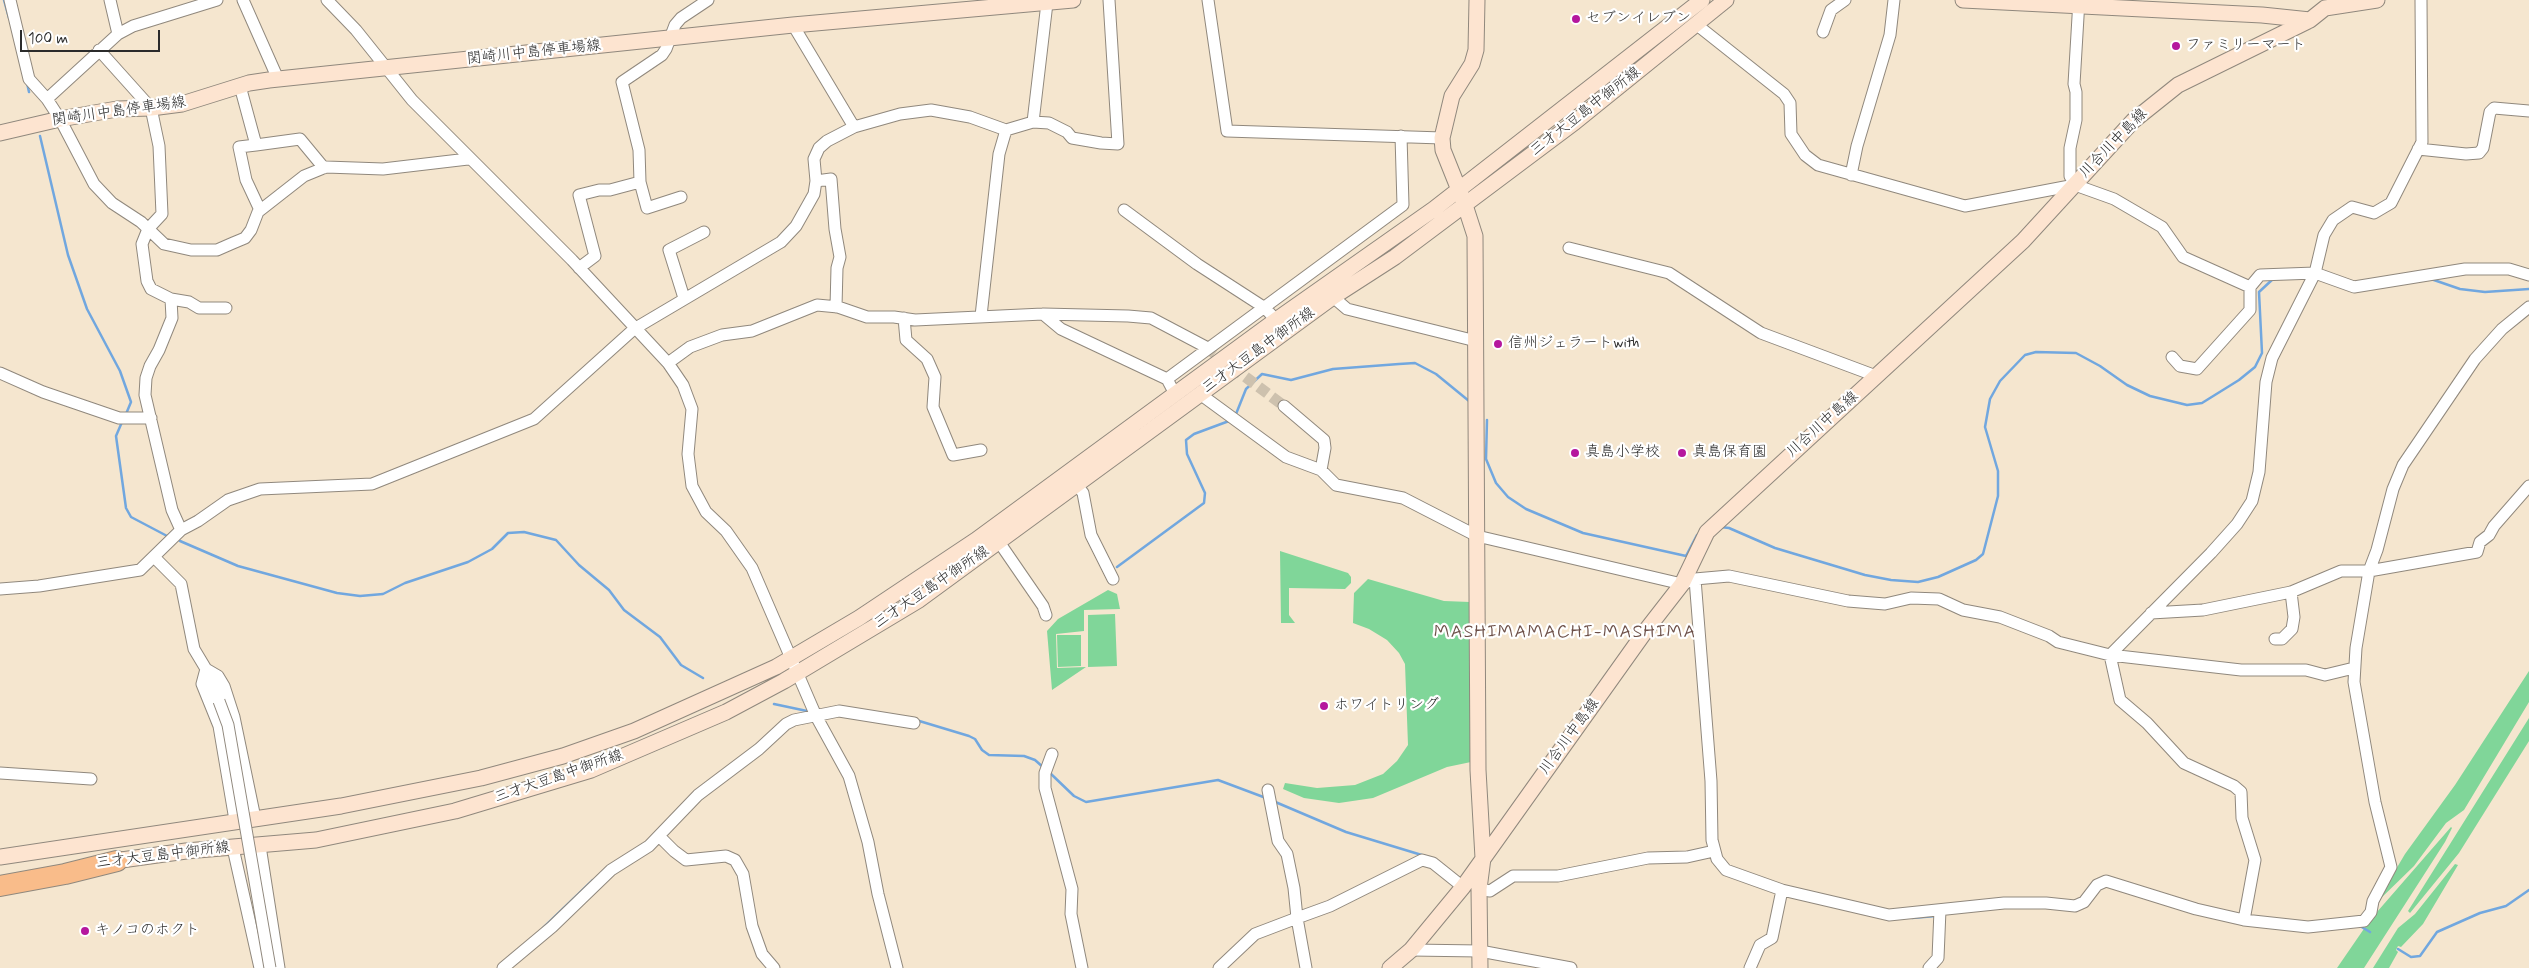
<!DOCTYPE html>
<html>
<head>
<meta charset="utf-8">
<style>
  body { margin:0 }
  #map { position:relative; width:2529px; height:968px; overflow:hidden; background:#f5e6cf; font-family:Mynerve,sans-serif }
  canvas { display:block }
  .scale { position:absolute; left:20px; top:30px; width:140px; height:22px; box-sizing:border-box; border:2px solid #2b2b2b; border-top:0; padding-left:6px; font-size:15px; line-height:18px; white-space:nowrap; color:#2b2b2b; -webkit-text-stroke:4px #fff; paint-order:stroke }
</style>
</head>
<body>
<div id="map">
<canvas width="2529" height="968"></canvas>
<div class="scale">100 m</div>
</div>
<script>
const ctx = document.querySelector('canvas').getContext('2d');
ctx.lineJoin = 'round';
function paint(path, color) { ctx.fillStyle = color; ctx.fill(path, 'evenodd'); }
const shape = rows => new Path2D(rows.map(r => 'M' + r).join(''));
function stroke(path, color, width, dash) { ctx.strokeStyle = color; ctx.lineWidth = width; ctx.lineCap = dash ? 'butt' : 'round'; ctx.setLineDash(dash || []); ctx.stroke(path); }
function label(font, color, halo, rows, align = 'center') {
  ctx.font = font + ' Mynerve,"Klee One",sans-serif'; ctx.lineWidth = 4.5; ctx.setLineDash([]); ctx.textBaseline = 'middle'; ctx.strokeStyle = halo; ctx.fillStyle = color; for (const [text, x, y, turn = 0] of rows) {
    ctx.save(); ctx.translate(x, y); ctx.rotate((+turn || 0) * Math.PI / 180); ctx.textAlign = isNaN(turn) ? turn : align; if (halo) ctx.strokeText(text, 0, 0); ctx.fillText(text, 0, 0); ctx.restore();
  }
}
paint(shape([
  [1280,551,1348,573,1351,577,1351,583,1345,589,1289,588,1289,615,1295,623,1281,623],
  [1368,579,1444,601,1470,602,1471,762,1447,767,1373,798,1339,803,1304,798,1283,789,1285,783,1317,788,1355,785,1383,774,1397,761,1408,745,1405,664,1399,653,1387,640,1369,629,1353,623,1354,593],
  [1108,590,1117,594,1120,609,1084,610,1084,631,1056,634,1057,668,1086,667,1052,690,1047,631,1058,619],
  [1115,614,1117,666,1088,667,1088,615],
  [1057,635,1081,635,1081,666,1058,667],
  [2529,671,2529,702,2464,810,2446,823,2414,866,2376,903,2405,854,2455,785],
  [2529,718,2529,741,2459,853,2410,913,2408,911],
  [2451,827,2452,828,2445,842,2364,968,2337,968,2370,920],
  [2455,864,2458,865,2423,924,2401,947,2398,946,2396,950,2398,952,2389,968,2373,968,2398,928,2415,914]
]), '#80d699');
stroke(shape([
  [4,0,9,18],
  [27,83,29,92],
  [40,136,68,255,87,309,120,371,131,402,126,414],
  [2431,279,2460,289,2485,292,2529,289],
  [1236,414,1246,389,1262,374,1291,380,1333,369,1399,364,1415,363,1436,374,1469,401],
  [1487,420,1486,459,1496,483,1508,497,1526,509,1583,533,1686,556,1697,535],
  [122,422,116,436,126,508,131,517,169,537],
  [1721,527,1729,528,1775,548,1865,575,1891,580,1918,582,1938,577,1976,560,1983,554,1998,496,1998,471,1985,427,1990,399,2000,381,2025,355,2036,352,2076,353,2100,366,2127,385,2150,396,2187,405,2202,403,2239,380,2255,367,2262,353,2259,292,2273,279],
  [180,541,238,566,337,593,360,596,383,594,405,583,468,562,492,549,508,533,524,532,556,540,579,565,609,590,624,610,660,637,681,665,703,678],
  [1117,567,1204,503,1205,493,1187,454,1186,440,1194,434,1229,421],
  [774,704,807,711],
  [916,720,969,736,975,739,982,750,989,755,1024,756,1035,760,1044,768],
  [1050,773,1074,796,1086,802,1218,780,1266,798],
  [1273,801,1346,832,1425,856],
  [1912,918,1936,916],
  [2360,926,2370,932],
  [543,928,593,880],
  [2398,949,2411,957,2420,956,2437,932,2480,913,2506,906,2529,890]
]), '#71a7df', 2.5);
stroke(shape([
  [1206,347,1284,406]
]), '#cdc1ae', 11, [11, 5.5]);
const street = shape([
  [10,0,29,79,47,99,60,119,94,184,112,203,141,222,164,244,191,250,217,250,233,243,245,238,251,230,258,212,304,176,326,167,383,169,468,159],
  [110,0,118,34],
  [243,0,278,79],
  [327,0,356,30,412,100,572,260,668,363,683,385,692,409,688,454,692,486,706,512,726,531,752,568,816,716,849,776,868,842,878,894,897,968],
  [1208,0,1227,131,1442,138],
  [1697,25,1784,94,1790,103,1791,134,1805,155,1818,165,1965,206,2075,185,2114,199,2162,227,2183,257,2250,287,2260,275,2315,273,2354,287,2465,269,2509,269,2529,275],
  [1823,32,1831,10,1845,0],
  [99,50,151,108,159,146,162,214,148,229,142,244,147,281,151,289,171,299,172,318,159,350,150,366,146,378,145,395,172,510,181,530],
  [240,86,256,145,239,147,246,180,260,210],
  [47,99,118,34,133,26,217,0],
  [1033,122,1047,3],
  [854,127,900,114,931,110,970,117,1006,130,1033,122,1049,123,1067,132,1072,138,1101,143,1118,144,1109,0],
  [256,145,300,139,324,168],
  [2418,149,2466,154,2479,153,2483,148,2490,112,2494,108,2529,111],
  [1851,175,1857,146,1890,35,1894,0],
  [816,181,831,179,835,229,840,257,837,268,836,307],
  [2075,185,2070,176,2070,148,2076,120,2076,92,2074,84,2079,0],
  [681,197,647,208,640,182,639,150,622,82,662,55,666,49,675,25,681,18,708,0],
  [1124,210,1197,264,1265,308,1276,320],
  [1569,248,1669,273,1761,333,1876,376],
  [579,268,595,256,579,195,599,190,610,190,640,182],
  [1333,297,1347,309,1476,341],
  [684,298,669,250,704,232],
  [171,299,189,302,199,308,226,308],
  [1043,314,1061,329,1167,379,1175,394],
  [981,316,999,154,1006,130],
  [904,318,906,340,927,359,935,377,933,407,953,455,981,450],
  [2172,357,2180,366,2197,369,2250,310,2250,287],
  [668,363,690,347,722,335,752,331,817,305,838,307,867,317,894,317,915,320,1043,314,1128,316,1151,318,1206,347],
  [0,373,43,392,119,418,151,418],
  [1167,379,1403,205,1401,136],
  [1200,394,1286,457,1321,470,1336,485,1403,498,1477,536,1682,584,1695,579,1729,576,1848,601,1885,604,1911,598,1939,599,1963,610,2000,617,2049,636,2058,642,2110,655,2241,670,2306,670,2325,675,2354,668],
  [1284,406,1324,440,1325,448,1321,470],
  [1077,485,1083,493,1091,535,1113,579],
  [999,542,1043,606,1046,615],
  [155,558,181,584,194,649,206,669,219,701],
  [1695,579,1711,781,1712,840,1717,859,1726,870,1782,890,1889,915,2004,903,2046,903,2075,906,2084,902,2097,885,2106,881,2196,909,2244,920,2308,927,2364,921,2371,912,2373,901,2391,867,2375,802,2354,682,2356,648,2369,571,2377,550,2393,489,2403,465,2475,359,2502,329,2529,307],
  [0,589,39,586,140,570,181,530,198,521,228,500,260,489,372,484,534,419,634,329,781,242,796,226,814,194,816,181,814,159,819,148,827,141,854,127,793,25],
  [2151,613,2203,610,2291,592,2341,571,2369,571,2477,552,2480,542,2489,535,2494,526,2529,486],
  [2275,639,2282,639,2292,629,2294,617,2291,592],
  [2110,655,2211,553,2237,524,2252,501,2259,472,2266,382,2272,358,2315,273,2324,235,2333,220,2352,207,2374,213,2391,203,2422,142,2421,0],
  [2110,655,2120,700,2147,723,2184,763,2234,786,2241,792,2242,818,2255,860,2244,920],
  [206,669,218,676,224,686,234,717,255,818],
  [206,669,202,684,219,726,235,820],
  [1052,754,1045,773,1045,788,1072,889,1071,914,1082,968],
  [0,773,91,779],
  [1268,790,1278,841,1287,854,1294,888,1297,918,1330,906,1422,860,1433,863,1463,887],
  [660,837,674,851,686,860,726,856,735,860,743,874,752,926,762,954,774,968],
  [260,846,279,968],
  [233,848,260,968],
  [1479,889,1490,891,1513,876,1558,876,1648,858,1687,857,1714,851],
  [1411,950,1480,951,1571,968],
  [503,968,552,927,611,870,649,846,698,795,759,749,786,724,794,720,839,711,914,723],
  [1219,968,1255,934,1297,918,1306,968],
  [1750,968,1760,945,1772,938,1782,890],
  [1929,968,1938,958,1940,910]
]);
const secondary = shape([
  [1477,0,1476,50,1472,64,1452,96,1442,138,1443,150,1465,205,1475,236,1478,770,1483,858,1479,889,1480,968],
  [1963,0,2262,15,2310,20,2325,8,2377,0],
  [0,133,60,119,117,109,151,108,182,104,249,83,269,80,793,25,1073,0],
  [0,857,341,806,481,778,563,756,634,731,776,667,859,618,976,540,1276,320,1434,209,1702,0],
  [107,862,186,851,316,840,455,811,591,770,726,712,784,681,919,600,1333,297,1395,257,1575,122,1726,0],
  [1390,968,1411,950,1463,887,1647,629,1682,584,1707,532,2023,241,2133,121,2178,85,2310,20]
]);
const highway = shape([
  [0,886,65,874,117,861]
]);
stroke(street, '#90887d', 13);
stroke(secondary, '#90887d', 17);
stroke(highway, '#90887d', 22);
stroke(street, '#fff', 11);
stroke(secondary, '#fde4d0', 15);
stroke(highway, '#f9bc8a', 20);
const streetBridge = shape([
  [219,701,228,725,270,968]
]);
stroke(streetBridge, '#90887d', 13, []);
stroke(streetBridge, '#fff', 11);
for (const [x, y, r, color] of [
  [1576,19,5,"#b5179e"],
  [2176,46,5,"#b5179e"],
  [1498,344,5,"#b5179e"],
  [1575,453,5,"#b5179e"],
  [1682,453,5,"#b5179e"],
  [1324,706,5,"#b5179e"],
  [85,931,5,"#b5179e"]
]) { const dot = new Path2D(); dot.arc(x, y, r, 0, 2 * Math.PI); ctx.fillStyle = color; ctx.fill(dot); stroke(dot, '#fff', 2); }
label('15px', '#2b2b2b', '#fff', [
  ["セブンイレブン",1586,19],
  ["ファミリーマート",2186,46],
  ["信州ジェラートwith",1508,344],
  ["真島小学校",1585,453],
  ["真島保育園",1692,453],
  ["ホワイトリング",1334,706],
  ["キノコのホクト",95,931]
], 'left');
label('15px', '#2b2b2b', '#fff', [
  ["関崎川中島停車場線",534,53,-6],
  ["関崎川中島停車場線",119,112,-8],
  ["三才大豆島中御所線",1586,112,-38],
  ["川合川中島線",2114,144,-46],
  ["三才大豆島中御所線",1259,351,-36],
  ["川合川中島線",1823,425,-42],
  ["三才大豆島中御所線",932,588,-34],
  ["川合川中島線",1570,737,-54],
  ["三才大豆島中御所線",559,777,-19],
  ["三才大豆島中御所線",163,856,-7]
]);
ctx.letterSpacing = '1px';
label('18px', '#6d5048', '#fff', [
  ["MASHIMAMACHI-MASHIMA",1565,633]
]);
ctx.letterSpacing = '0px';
</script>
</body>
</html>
